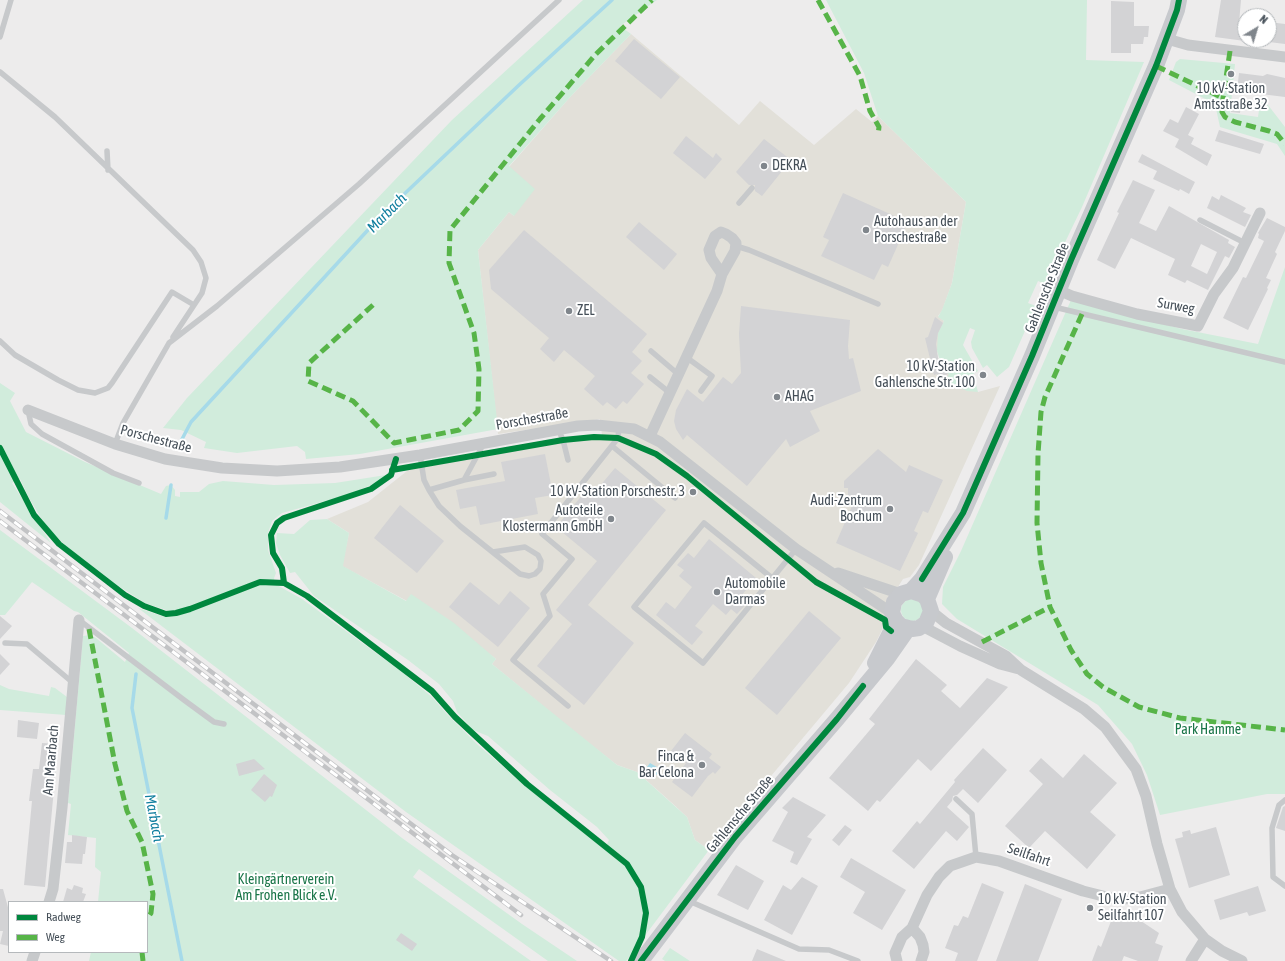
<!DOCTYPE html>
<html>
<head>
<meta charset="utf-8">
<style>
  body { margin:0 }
  #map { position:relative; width:1285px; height:961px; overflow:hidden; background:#edecec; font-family:"Asap Condensed",sans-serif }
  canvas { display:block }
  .legend { position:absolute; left:8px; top:901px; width:140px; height:52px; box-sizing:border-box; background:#fff; border:1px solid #b5b9bc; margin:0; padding:5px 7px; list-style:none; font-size:12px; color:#454f58 }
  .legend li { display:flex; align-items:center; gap:8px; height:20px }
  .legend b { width:20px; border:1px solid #b5b9bc }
  .north { position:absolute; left:1237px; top:8px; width:40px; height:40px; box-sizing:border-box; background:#fff; border:1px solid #b5b9bc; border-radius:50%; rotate:38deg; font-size:11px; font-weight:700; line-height:16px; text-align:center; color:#454f58 }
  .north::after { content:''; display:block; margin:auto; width:14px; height:18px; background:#80868c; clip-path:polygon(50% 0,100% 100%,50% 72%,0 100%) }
</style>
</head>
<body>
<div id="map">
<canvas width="1285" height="961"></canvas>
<ul class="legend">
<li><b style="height:5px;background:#00873e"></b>Radweg</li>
<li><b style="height:5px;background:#57b448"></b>Weg</li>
</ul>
<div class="north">N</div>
</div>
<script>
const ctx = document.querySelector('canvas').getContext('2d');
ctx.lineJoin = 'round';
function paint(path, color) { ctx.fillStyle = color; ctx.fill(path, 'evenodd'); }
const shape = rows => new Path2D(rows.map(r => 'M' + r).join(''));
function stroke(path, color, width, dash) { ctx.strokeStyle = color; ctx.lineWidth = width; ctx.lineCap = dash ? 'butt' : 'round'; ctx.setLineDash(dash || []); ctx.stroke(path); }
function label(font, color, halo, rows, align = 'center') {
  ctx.font = font + ' "Asap Condensed",sans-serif'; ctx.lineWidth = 4; ctx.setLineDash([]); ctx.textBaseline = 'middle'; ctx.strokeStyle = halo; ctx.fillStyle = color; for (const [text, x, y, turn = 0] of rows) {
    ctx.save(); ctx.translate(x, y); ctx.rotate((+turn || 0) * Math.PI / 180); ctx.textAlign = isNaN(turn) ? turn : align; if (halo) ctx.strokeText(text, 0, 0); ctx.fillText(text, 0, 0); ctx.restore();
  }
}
paint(shape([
  [631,34,739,125,760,101,814,145,856,109,872,122,878,116,966,202,952,283,942,311,938,316,944,321,937,354,938,358,978,392,1000,386,919,565,910,577,903,579,889,601,882,630,876,642,849,683,709,850,695,840,687,817,672,803,637,772,617,765,572,730,492,664,496,659,411,595,407,601,342,566,349,533,327,519,368,502,407,471,441,459,547,440,602,435,600,419,498,434,478,250,509,212,514,216,509,167,571,96]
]), '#e2e0d9');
paint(shape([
  [583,0,657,0,620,26,631,34,572,95,509,166,535,189,514,216,509,212,478,250,498,429,360,454,306,459,305,452,297,446,237,453,204,448,206,442,181,430,163,428,187,398,452,120],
  [826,0,1087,0,1086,60,1144,62,1082,207,1045,284,1038,281,1028,303,1036,306,1009,367,997,377,987,365,983,368,972,348,971,342,975,330,970,328,963,345,978,371,973,374,978,392,967,391,944,380,949,375,941,364,937,351,938,333,944,321,938,317,942,310,952,283,966,202,878,116,864,73],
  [1180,59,1235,64,1230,113,1258,117,1261,96,1285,127,1285,156,1277,144,1220,127,1215,104,1169,80,1176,62],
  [1285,267,1285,794,1267,794,1160,815,1147,775,1132,744,1098,705,957,619,942,604,943,587,961,551,1071,300,1182,329,1258,344],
  [0,383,15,393,10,401,26,432,85,462,161,494,166,486,171,485,175,490,175,496,180,497,180,492,199,492,209,484,223,481,274,485,335,483,386,475,383,480,347,495,282,513,272,521,268,533,268,550,276,573,274,578,275,584,302,599,402,672,432,697,446,713,478,745,528,788,605,848,609,840,597,827,550,790,488,736,473,730,457,712,453,701,439,684,408,660,314,596,295,572,290,573,280,555,276,543,277,533,294,534,310,520,327,519,349,533,343,566,406,601,411,594,454,623,496,659,492,664,617,765,637,772,687,817,695,840,709,850,626,961,619,961,406,812,138,608,165,617,166,610,145,603,117,585,66,546,46,526,29,498,20,479,12,483,51,543,0,502],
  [0,530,132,628,402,838,522,924,577,961,548,961,419,869,413,877,531,961,89,961,91,952,147,952,147,902,98,902,101,872,95,867,96,838,68,835,71,804,68,803,83,636,90,635,96,638,125,662,129,653,78,612,74,611,32,582,5,615,0,615],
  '901 610a11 11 0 1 1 22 0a11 11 0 1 1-22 0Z',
  [0,685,9,689,49,696,51,687,55,688,67,697,66,715,0,710],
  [670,948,690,961,665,961,662,959]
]), '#d1ecdc');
paint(shape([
  [650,763,660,769,660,773,656,775,648,772,647,767]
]), '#a6dae9');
stroke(shape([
  [180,443,191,422,379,218,518,86,612,0],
  [166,518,171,485],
  [136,674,132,708,182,961]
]), '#a6dae9', 3.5);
paint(shape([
  [1221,0,1241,0,1239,23,1245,24,1245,41,1215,37],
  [1111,1,1134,2,1134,26,1149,26,1148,37,1144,37,1143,44,1131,44,1131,53,1111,53],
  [1269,22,1285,24,1285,44,1269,42],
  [634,39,680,77,661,99,615,61],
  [1239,73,1263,76,1267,74,1285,78,1285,97,1237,91],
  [1232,103,1241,105,1240,113,1231,112],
  [1186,107,1199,114,1188,135,1194,138,1191,144,1212,155,1207,166,1175,147,1179,139,1163,131,1170,119,1178,123],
  [1219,130,1264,144,1260,154,1215,141],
  [686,136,713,158,716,153,722,159,705,179,673,153],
  [764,139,791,160,762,196,755,191,755,185,749,185,736,172],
  [1142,154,1195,182,1189,194,1180,189,1179,191,1153,179,1157,171,1138,162],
  [1133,180,1155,190,1139,223,1156,231,1169,206,1229,240,1228,243,1235,247,1229,258,1225,256,1208,290,1187,280,1185,283,1168,275,1175,259,1131,238,1115,269,1097,260,1119,213,1117,212],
  [1201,244,1217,252,1207,274,1191,266],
  [843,193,908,222,888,267,882,264,874,280,821,256,829,240,823,237],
  [1221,195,1246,208,1243,212,1251,215,1245,227,1207,208,1212,196,1219,200],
  [1267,218,1285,227,1285,231,1275,252,1277,254,1266,278,1271,280,1267,288,1268,289,1248,330,1223,318,1243,277,1246,278,1264,241,1258,238,1259,234,1258,233],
  [639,222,677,254,664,270,626,237],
  [524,230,647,334,632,352,642,361,631,373,644,384,627,404,623,401,616,409,607,402,603,406,584,389,595,376,564,350,554,362,540,349,549,338,491,289,489,270],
  [741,306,850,320,848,346,849,359,853,358,861,391,810,411,820,431,790,447,786,439,747,486,687,435,683,440,676,429,674,421,676,410,687,389,703,402,723,377,732,384,741,373,739,334],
  [935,317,943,323,938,333,936,344,938,358,948,373,942,379,937,374,934,375,925,338,928,337],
  [878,449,906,472,909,465,943,480,928,513,923,511,914,531,918,533,900,571,836,543,852,506,852,496,848,496,848,488,844,488,844,481],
  [545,454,553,495,535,498,538,514,480,525,476,506,460,509,456,490,505,481,501,462],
  [615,468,666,510,588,605,634,643,584,705,537,666,572,624,556,610,597,561,556,527,588,488,594,493],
  [400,505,444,541,417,573,374,538],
  [709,539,756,578,741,596,748,602,737,614,731,609,726,615,713,604,695,626,703,632,692,645,656,615,666,602,675,609,692,587,679,576,684,570,677,565,688,553,694,558],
  [470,582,499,605,510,591,530,608,498,647,449,607],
  [809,611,841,638,777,715,745,688],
  [0,616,12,626,0,639],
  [0,654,10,664,0,675],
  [916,659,947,685,941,691,960,708,987,678,1008,687,931,771,918,759,880,802,877,800,868,811,829,778,875,724,869,719],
  [18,720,39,723,37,739,17,737],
  [685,733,712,754,709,758,721,767,715,774,713,772,708,776,692,797,672,782,686,763,671,751],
  [42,743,58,744,45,887,24,885,32,801,29,801,33,769,39,769],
  [983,748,1007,770,978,803,963,789,957,795,953,796,952,801,947,807,969,827,957,841,946,831,914,869,892,851,917,821,920,824,955,782,954,780],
  [1084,754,1117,783,1090,812,1116,835,1087,869,1045,831,1029,848,1005,826,1043,784,1029,771,1041,758,1063,778],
  [254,759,265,769,239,776,236,764],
  [264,774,277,785,272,797,270,796,265,802,251,790],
  [793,797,826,815,807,837,812,839,797,865,790,862,794,852,772,841,788,812,782,808],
  [1285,806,1285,831,1276,828,1283,807],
  [845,825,852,830,839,846,832,840],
  [1216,827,1230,875,1189,888,1175,839,1183,837,1182,832,1190,830,1191,834],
  [72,835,87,837,85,854,83,854,82,864,65,863,67,842,72,842],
  [851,858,906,890,882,930,853,913,865,892,840,877],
  [736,865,764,881,748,910,717,895],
  [802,877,818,886,792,935,764,920,783,885,791,890],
  [982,883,1004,892,977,961,955,961,958,953,945,948,954,925,958,926,963,916,968,918],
  [1025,884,1062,899,1038,961,996,961],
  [74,885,83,888,82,893,86,894,83,902,63,902,67,888,72,890],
  [1258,886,1266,911,1249,916,1247,912,1220,920,1214,900],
  [0,889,3,889,9,911,9,946,0,944,3,931,0,931],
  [1113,916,1138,919,1159,933,1155,943,1163,946,1158,961,1138,961,1124,956,1122,961,1092,961,1098,945,1101,947],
  [401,933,417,944,412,951,396,940],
  [757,949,786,961,752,961]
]), '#d3d3d5');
stroke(shape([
  [0,37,11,0],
  [0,72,55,117,193,250,201,262,206,278,202,293,173,337],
  [107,151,108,170],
  [739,203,752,188],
  [1200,220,1245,243],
  [736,246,749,250,878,304],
  [1054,307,1285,362],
  [0,341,15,355,58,380,78,390,95,393,108,388,112,383,172,292,194,305],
  [651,351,678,374],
  [686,357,712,376,701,391],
  [650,377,670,393],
  [28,410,31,424,42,434,113,473,139,483],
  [558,429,563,440,568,460],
  [484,443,464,480,494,474],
  [115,444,123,423,169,343,217,306,359,184,559,0],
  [612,446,675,498],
  [420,455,424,480,429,490,439,506,460,526,520,574,529,576,535,574,540,569,541,561,538,555,525,547,493,552],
  [429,490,464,480],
  [772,578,704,523,634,607,703,663,788,559,796,549],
  [79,620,184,700,214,722,224,724],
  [5,643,27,644,72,682],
  [568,706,513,660,550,616,543,594,572,559,542,534,618,438,619,427],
  [956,799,972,814,976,857],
  [1285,800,1279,805,1272,828,1273,877,1285,886],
  [689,901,799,949,829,950,858,961]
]), '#c7c9cb', 5.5);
stroke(shape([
  [1167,39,1188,45,1285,57],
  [1058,290,1072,296,1137,314,1198,326,1214,294,1233,268,1260,213],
  [28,410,115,444,165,459,222,468,277,471,340,467,420,455,578,426,597,425,634,429,660,442,796,549,892,613],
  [650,436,717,291,722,274,735,251,736,243,732,238,726,234,721,232,715,236,709,250,711,258,722,274],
  [838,573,901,594],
  [931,611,946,623,1006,656,1021,670,1084,709,1105,727,1136,769,1146,796,1157,844,1170,889,1182,912,1205,939,1222,951,1242,961],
  [922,626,960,646,1000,664,1019,669],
  [49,902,53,889,62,808,79,620],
  [912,928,920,937,923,945,924,952,921,961],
  [32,961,35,952],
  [897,961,895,953,902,937,912,928,927,895,939,877,950,866,976,857,999,861,1083,891,1111,898,1124,899,1140,897,1170,889],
  [1191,961,1205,939]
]), '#c7c9cb', 11);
stroke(shape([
  [911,591,923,595,927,599,931,611,926,623,919,628,912,629,901,626,896,621,892,613,894,602,901,594,911,591,922,579,963,513,1032,356,1071,260,1156,66,1177,10,1179,0],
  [927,599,945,557],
  [875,663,896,621],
  [641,961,735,837,837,719,887,659,908,629]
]), '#c7c9cd', 16);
const rail = shape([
  [0,511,452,855,611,961],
  [0,521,521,915]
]);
stroke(rail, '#c2c3c5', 4.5);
stroke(rail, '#fff', 3, [9]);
stroke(shape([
  [818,0,860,76,870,111,879,127,878,135],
  [1230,51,1223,98,1222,112,1225,117,1235,122,1269,131,1277,134,1285,144],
  [1156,66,1223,98],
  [373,305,309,363,308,381,353,401,394,443,459,430,478,411,479,369,474,333,449,263,450,230,540,119,596,54,652,0],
  [1082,314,1045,397,1041,412,1038,454,1037,523,1041,563,1050,607,1071,650,1087,674,1103,687,1139,707,1180,718,1285,730],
  [89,629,115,764,127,811,142,842,153,894,151,913,147,919],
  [982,642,1050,607],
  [142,952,143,961]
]), '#57b448', 5, [10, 5]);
stroke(shape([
  [0,448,34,515,59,544,125,595,144,606,166,614,176,613,190,609,260,582,284,583,307,596,432,691,455,717,527,784,627,864,641,887,646,913,642,937,631,961],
  [392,470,563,440,594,437,618,438,656,454,687,476,816,582,885,620,886,627,891,631],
  [922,579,963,513,1032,356,1071,260,1156,66,1177,10,1179,0],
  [284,583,282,568,273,553,271,535,277,523,284,518,371,489,391,475,396,459],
  [641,961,735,837,837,719,863,686]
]), '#00873e', 6);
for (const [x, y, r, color] of [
  [1231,74,4,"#80868c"],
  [764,166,4,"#80868c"],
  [866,230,4,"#80868c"],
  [569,311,4,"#80868c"],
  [983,375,4,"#80868c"],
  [777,397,4,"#80868c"],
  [693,492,4,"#80868c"],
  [890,509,4,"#80868c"],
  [611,519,4,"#80868c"],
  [717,592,4,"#80868c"],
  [702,765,4,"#80868c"],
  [1090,908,4,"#80868c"]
]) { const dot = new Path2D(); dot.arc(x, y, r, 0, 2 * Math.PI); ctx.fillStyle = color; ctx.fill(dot); stroke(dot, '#fff', 1.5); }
label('14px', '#454f58', '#fff', [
  ["10 kV-Station",1231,89,"center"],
  ["Amtsstraße 32",1231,105,"center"],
  ["DEKRA",772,166],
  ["Autohaus an der",874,222],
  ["Porschestraße",874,238],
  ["ZEL",577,311],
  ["10 kV-Station",975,367,"right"],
  ["Gahlensche Str. 100",975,383,"right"],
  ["AHAG",785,397],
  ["10 kV-Station Porschestr. 3",685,492,"right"],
  ["Audi-Zentrum",882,501,"right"],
  ["Bochum",882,517,"right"],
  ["Autoteile",603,511,"right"],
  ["Klostermann GmbH",603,527,"right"],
  ["Automobile",725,584],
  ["Darmas",725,600],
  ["Finca &",694,757,"right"],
  ["Bar Celona",694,773,"right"],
  ["10 kV-Station",1098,900],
  ["Seilfahrt 107",1098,916]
], 'left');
label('14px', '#454f58', '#fff', [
  ["Gahlensche Straße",1047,288,-68],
  ["Surweg",1176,306,10],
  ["Porschestraße",532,419,-10],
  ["Porschestraße",156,439,15],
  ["Am Maarbach",51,760,-85],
  ["Gahlensche Straße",740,814,-50],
  ["Seilfahrt",1029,855,19]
]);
label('14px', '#197548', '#fff', [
  ["Park Hamme",1208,730],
  ["Kleingärtnerverein",286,880],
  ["Am Frohen Blick e.V.",286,896]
]);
label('italic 15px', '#117f9f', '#fff', [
  ["Marbach",387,213,-45],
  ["Marbach",154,818,79]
]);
</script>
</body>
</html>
